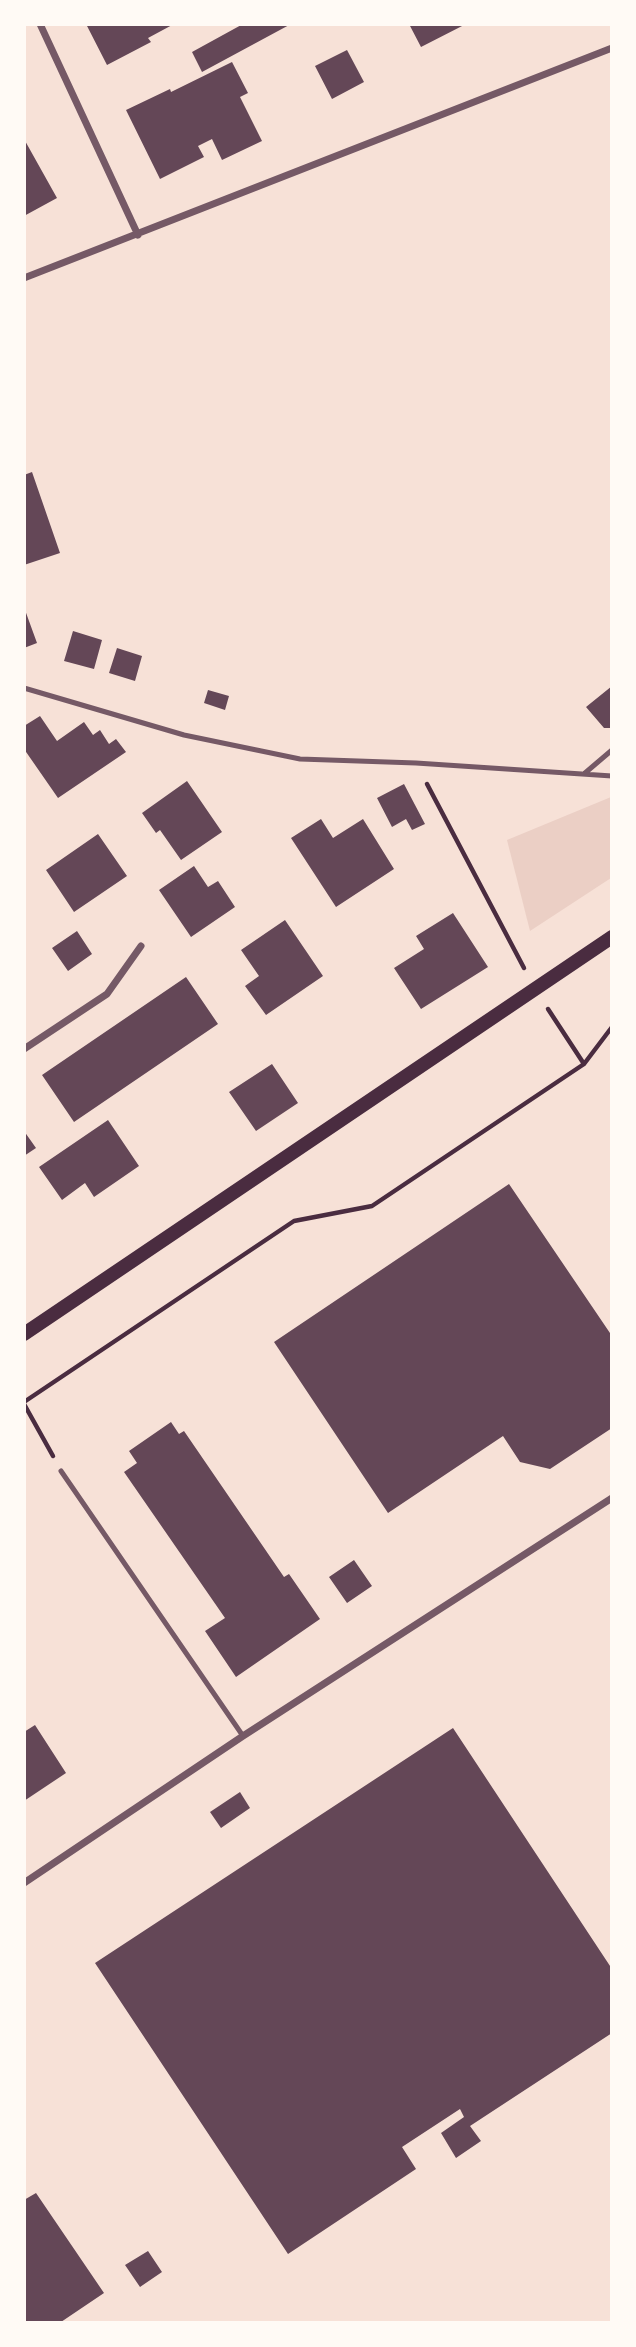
<!DOCTYPE html>
<html>
<head>
<meta charset="utf-8">
<style>
  body { margin:0 }
  #map { position:relative; width:636px; height:2347px; overflow:hidden; background:#f7e1d7; font-family:"Source Sans 3",sans-serif }
  canvas { display:block }
  .frame { position:absolute; inset:0; border:26px solid #fffaf5; pointer-events:none }
</style>
</head>
<body>
<div id="map">
<canvas width="636" height="2347"></canvas>
<div class="frame"></div>
</div>
<script>
const ctx = document.querySelector('canvas').getContext('2d');
ctx.lineJoin = 'round';
function paint(path, color) { ctx.fillStyle = color; ctx.fill(path, 'evenodd'); }
const shape = rows => new Path2D(rows.map(r => 'M' + r).join(''));
function stroke(path, color, width, dash) { ctx.strokeStyle = color; ctx.lineWidth = width; ctx.lineCap = dash ? 'butt' : 'round'; ctx.setLineDash(dash || []); ctx.stroke(path); }
paint(shape([
  [611,797,611,878,530,931,507,840]
]), '#ebcfc5');
paint(shape([
  [86,24,174,24,148,38,151,42,107,65],
  [243,24,291,24,202,72,192,52],
  [409,24,466,24,421,47],
  [347,50,364,82,332,99,315,66],
  [232,62,248,93,240,97,262,141,222,160,212,139,198,146,204,157,160,179,126,110,170,89,171,92],
  [24,139,57,198,24,216],
  [32,472,60,553,24,565,24,475],
  [25,610,37,643,24,648,24,611],
  [73,631,102,640,94,669,64,661],
  [117,648,142,656,135,681,109,673],
  [612,686,612,728,604,728,586,707],
  [208,690,229,696,225,710,204,703],
  [40,716,57,741,84,722,93,735,100,730,109,744,116,739,126,752,58,798,24,749,24,726],
  [187,781,222,832,181,860,160,830,156,833,142,813],
  [404,784,425,824,412,830,406,819,392,827,377,798],
  [321,819,333,838,363,819,394,869,336,907,291,838],
  [98,834,127,876,74,912,46,870],
  [194,866,208,887,218,881,235,907,191,937,159,890],
  [453,913,488,967,421,1009,394,968,424,949,416,936],
  [285,920,323,976,266,1015,245,986,259,976,241,950],
  [77,931,92,954,68,971,52,948],
  [186,977,218,1024,74,1122,42,1075],
  [272,1064,298,1103,256,1131,229,1092],
  [108,1120,139,1166,94,1197,85,1183,62,1200,39,1167],
  [24,1131,36,1148,24,1156],
  [509,1184,612,1336,612,1428,550,1469,520,1462,503,1436,388,1513,274,1342],
  [171,1422,179,1434,184,1431,284,1577,289,1574,320,1619,236,1677,205,1631,225,1618,124,1472,137,1463,129,1451],
  [354,1560,372,1586,347,1603,329,1577],
  [35,1725,66,1773,24,1801,24,1732],
  [453,1728,612,1969,612,2033,470,2126,481,2141,456,2158,441,2133,464,2117,460,2109,402,2147,416,2169,288,2254,95,1963],
  [240,1792,250,1808,221,1828,210,1812],
  [36,2193,104,2293,61,2322,24,2322,24,2200],
  [148,2251,162,2272,140,2287,125,2265]
]), '#644757');
stroke(shape([
  [427,784,524,968],
  [548,1009,584,1064],
  [24,1402,294,1221,372,1206,584,1064,612,1027],
  [24,1404,53,1456]
]), '#4a2c40', 4.5);
stroke(shape([
  [24,688,184,735,300,759,416,763,612,776],
  [585,773,612,750],
  [61,1471,243,1736]
]), '#755966', 5);
stroke(shape([
  [40,24,138,235],
  [24,278,612,48],
  [24,1049,107,994,141,946],
  [24,1883,243,1736,612,1498]
]), '#755966', 7);
stroke(shape([
  [24,1334,612,937]
]), '#4a2c40', 14);
</script>
</body>
</html>
